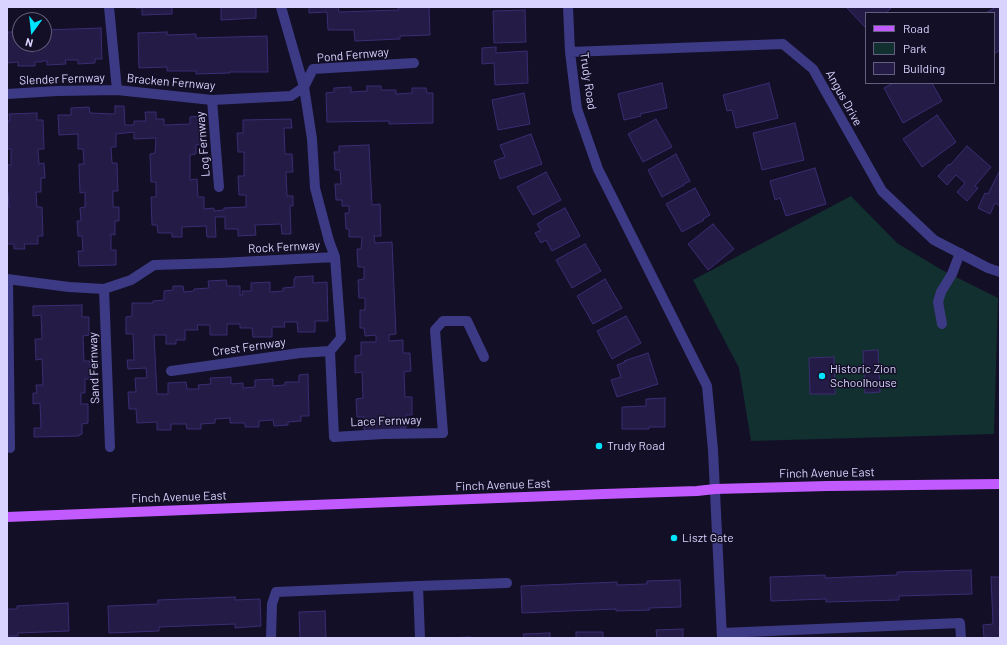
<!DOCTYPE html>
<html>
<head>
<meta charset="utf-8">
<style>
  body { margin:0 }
  #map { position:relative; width:1007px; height:645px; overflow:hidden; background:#130f26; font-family:Barlow,sans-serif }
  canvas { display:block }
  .frame { position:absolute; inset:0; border:8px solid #d9d4ff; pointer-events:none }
  .legend { position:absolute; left:865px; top:12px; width:130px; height:72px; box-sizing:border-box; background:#130f26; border:1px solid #625e7d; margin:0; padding:5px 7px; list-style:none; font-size:12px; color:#d9d4ff }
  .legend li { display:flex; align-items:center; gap:8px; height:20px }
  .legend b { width:20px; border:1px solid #625e7d }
  .north { position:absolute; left:12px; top:12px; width:40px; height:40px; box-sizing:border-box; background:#130f26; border:1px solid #625e7d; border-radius:50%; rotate:195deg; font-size:11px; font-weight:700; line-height:16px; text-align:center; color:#d9d4ff }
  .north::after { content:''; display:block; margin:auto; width:14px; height:18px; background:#00e5ff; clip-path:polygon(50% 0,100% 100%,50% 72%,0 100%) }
</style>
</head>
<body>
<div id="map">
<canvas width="1007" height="645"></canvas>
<div class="frame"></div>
<ul class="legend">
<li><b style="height:5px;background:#c25bff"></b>Road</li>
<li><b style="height:11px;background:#12302f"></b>Park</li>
<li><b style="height:11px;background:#241b47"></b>Building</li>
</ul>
<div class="north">N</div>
</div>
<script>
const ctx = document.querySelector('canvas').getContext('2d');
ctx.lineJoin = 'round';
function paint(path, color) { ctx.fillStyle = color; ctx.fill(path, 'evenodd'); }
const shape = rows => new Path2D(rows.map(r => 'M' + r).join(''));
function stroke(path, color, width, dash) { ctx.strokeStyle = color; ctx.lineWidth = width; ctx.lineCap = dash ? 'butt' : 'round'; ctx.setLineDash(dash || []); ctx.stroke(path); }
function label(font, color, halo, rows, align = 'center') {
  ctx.font = font + ' Barlow,sans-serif'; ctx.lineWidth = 3; ctx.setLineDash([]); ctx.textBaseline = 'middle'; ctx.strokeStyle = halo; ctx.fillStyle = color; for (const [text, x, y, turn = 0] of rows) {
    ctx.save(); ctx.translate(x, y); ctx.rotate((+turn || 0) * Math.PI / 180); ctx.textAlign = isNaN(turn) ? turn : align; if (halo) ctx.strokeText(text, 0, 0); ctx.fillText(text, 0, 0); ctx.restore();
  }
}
paint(shape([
  [851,196,897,243,942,270,998,298,994,434,751,441,739,368,693,280]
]), '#12302f');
const building = shape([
  [136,7,172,7,172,14,142,15,142,8,136,8,136,7],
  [221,7,256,7,256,18,221,20,221,7],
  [304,7,338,7,339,12,399,10,398,7,429,7,430,35,400,36,400,39,355,41,354,30,328,30,327,12,309,13,309,7,304,7],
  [846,7,892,7,886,13,866,13,866,28,846,7],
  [996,7,1000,7,1000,50,994,54,994,13,986,13,996,7],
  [525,10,526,42,494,43,493,11,525,10],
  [101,28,102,59,95,59,95,63,78,64,78,60,65,60,66,64,47,65,47,61,42,61,42,62,35,62,35,66,18,66,18,62,7,63,7,32,20,32,20,44,44,44,44,30,101,28],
  [167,32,167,35,196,34,196,38,267,36,268,72,230,72,230,73,196,74,196,71,167,71,167,67,139,68,138,33,167,32],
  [496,47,496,53,527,51,528,83,495,85,494,63,482,64,482,48,496,47],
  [662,83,667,108,640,114,641,116,624,120,618,94,662,83],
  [769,83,778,118,736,128,732,110,727,111,723,95,769,83],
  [893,83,932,83,942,101,903,123,884,88,893,83],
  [367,86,381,86,381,90,396,90,396,94,412,93,412,88,426,88,427,93,433,93,433,123,389,124,389,121,327,122,326,93,334,92,334,88,351,87,351,92,367,91,367,86],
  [524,93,530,124,498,130,492,100,524,93],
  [115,106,124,106,125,125,134,125,134,121,146,121,145,112,156,112,156,119,164,119,164,125,190,124,190,117,200,116,201,144,196,145,196,154,190,155,190,180,197,179,198,197,204,197,204,209,214,208,214,211,224,210,224,208,246,207,246,195,239,195,238,176,244,176,244,152,238,152,237,133,243,133,243,120,291,119,292,128,284,128,285,154,292,154,293,172,286,172,287,196,293,196,293,206,290,206,291,234,282,234,281,224,255,225,256,235,238,236,238,229,225,229,225,217,215,217,216,237,207,237,206,226,182,227,182,237,172,237,172,233,158,233,157,225,152,225,151,197,156,197,156,182,151,182,150,154,155,153,156,138,134,139,134,132,116,134,116,147,111,147,112,163,117,163,118,191,113,191,113,207,119,207,119,221,115,221,115,235,111,234,111,250,116,250,116,265,79,266,78,251,83,251,82,236,78,236,77,221,81,221,80,208,85,207,85,192,80,193,79,164,84,164,83,149,78,149,78,134,59,135,58,115,71,115,71,108,89,107,90,113,115,114,115,106],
  [37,113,37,120,43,120,44,149,38,149,39,164,44,163,45,178,41,178,41,192,36,192,37,207,42,207,43,236,38,236,38,244,24,244,25,249,14,249,14,244,7,244,7,208,9,208,8,193,7,193,7,165,11,165,11,149,7,149,7,121,10,121,9,114,37,113],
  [937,115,956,142,922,167,903,139,937,115],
  [656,119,672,147,643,162,628,134,656,119],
  [795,123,804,160,762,170,753,133,795,123],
  [531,134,542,164,500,179,494,161,505,157,500,145,531,134],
  [369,145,372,205,380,204,381,236,374,236,375,243,392,242,396,334,389,335,389,341,403,340,403,353,410,353,411,371,404,372,405,397,412,397,412,415,406,415,406,428,401,428,401,430,366,431,366,430,364,430,364,417,357,417,356,399,363,398,362,372,355,373,355,356,361,355,361,342,376,342,376,335,365,336,364,328,360,328,360,310,365,310,365,298,359,298,358,280,364,279,364,267,358,267,357,249,361,249,362,237,349,237,349,229,346,229,345,213,349,213,349,206,342,206,342,200,336,200,335,184,341,184,340,170,335,170,334,152,339,152,339,146,369,145],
  [967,146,991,167,975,186,978,188,967,201,957,192,965,183,956,175,947,185,938,176,949,164,950,165,967,146],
  [676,154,690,181,684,184,684,185,662,197,648,170,676,154],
  [815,168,826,204,786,216,780,198,775,200,770,181,815,168],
  [546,172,561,200,533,215,517,187,546,172],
  [999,172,1000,172,1000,206,995,203,990,214,978,208,985,193,988,194,999,172],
  [695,188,710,215,703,219,704,220,682,232,666,204,695,188],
  [565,208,580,236,552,251,546,240,541,243,535,233,541,230,537,224,544,220,544,219,565,208],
  [713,224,734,249,708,270,688,244,713,224],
  [585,244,601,271,572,288,556,260,585,244],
  [313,276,313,283,327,282,328,321,315,321,315,332,298,332,297,322,284,322,285,327,272,327,272,337,253,337,252,328,240,328,240,324,227,324,227,335,210,335,210,325,197,325,198,330,185,330,185,340,176,340,176,344,166,344,166,335,154,335,157,394,168,394,168,383,186,382,187,389,199,389,198,385,211,384,210,378,231,377,231,384,243,383,243,388,255,387,255,380,273,379,273,386,285,385,285,382,299,382,299,375,308,374,309,416,301,416,301,421,288,422,288,425,274,426,273,420,259,421,259,427,245,427,245,423,230,423,230,418,215,419,215,423,201,424,201,429,187,429,186,424,171,424,171,430,157,430,157,422,137,423,136,409,129,409,128,392,136,392,135,378,147,378,146,368,128,369,127,360,134,360,133,334,126,334,126,317,132,316,132,303,153,303,153,301,164,300,164,291,173,290,173,286,183,286,184,292,194,291,194,289,209,288,208,281,226,280,227,286,240,286,240,295,243,295,242,291,251,291,251,283,270,282,270,292,283,291,283,288,294,287,294,279,295,279,295,277,313,276],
  [605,279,622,308,593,324,577,296,605,279],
  [82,305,82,317,89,317,89,335,83,336,84,361,90,361,91,379,85,379,85,393,81,393,81,404,88,404,88,423,82,424,82,434,79,435,79,436,34,437,34,428,41,428,40,403,33,404,33,393,37,393,36,385,43,385,42,359,36,360,35,339,42,339,41,315,33,316,33,306,82,305],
  [626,316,641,343,612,359,597,331,626,316],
  [878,350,880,392,865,393,863,351,878,350],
  [648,353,658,384,617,397,611,380,621,377,617,365,625,362,624,361,648,353],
  [834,357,835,394,810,394,809,358,834,357],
  [665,398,665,427,649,427,649,429,622,429,622,407,646,406,646,399,665,398],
  [971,570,972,594,899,596,899,600,826,602,826,599,771,601,770,577,825,575,825,578,897,575,897,572,971,570],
  [991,577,1000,577,1000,638,984,638,983,625,993,624,991,577],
  [680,580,681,607,649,608,650,610,616,611,616,609,522,613,521,586,617,582,617,585,647,584,647,581,680,580],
  [235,597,235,600,260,599,261,626,235,628,235,624,159,627,159,631,109,633,108,606,158,604,158,600,235,597],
  [68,603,69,631,18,633,18,636,7,636,7,609,17,609,17,606,68,603],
  [325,611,326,638,300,638,299,612,325,611],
  [683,629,683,638,657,638,656,630,683,629],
  [576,632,603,632,603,638,576,638,576,632],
  [550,633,550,638,524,638,523,634,550,633],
  [470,637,470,638,444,638,470,637]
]);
paint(building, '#241b47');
stroke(building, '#3b2d73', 1);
stroke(shape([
  [109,7,117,90],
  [281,7,304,87,312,139,315,188,329,241,335,257,341,338,330,351,334,437,383,434,443,433,435,330,443,321,467,321,484,357],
  [568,7,570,52,577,109,598,169,707,386,713,450,722,638],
  [570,52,783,44,813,69,882,191,934,240,988,268,1000,272],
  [7,94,57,91,117,90,212,100,291,96,304,87,313,69,414,63],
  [212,100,219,187],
  [7,279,69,287,104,289,131,280,154,265,220,263,335,257],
  [8,279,10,448],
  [104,289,110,447],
  [942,324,938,302,941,292,952,274,960,253],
  [171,371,300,353,330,351],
  [722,633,960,623,961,638],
  [271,638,272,604,276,592,418,586],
  [420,638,418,586,507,583]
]), '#3d3a85', 10);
stroke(shape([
  [7,517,287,506,604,494,697,491,715,489,828,486,1000,484]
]), '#c25bff', 10);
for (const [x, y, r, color] of [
  [822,376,4,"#00e5ff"],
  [599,446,4,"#00e5ff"],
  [674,538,4,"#00e5ff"]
]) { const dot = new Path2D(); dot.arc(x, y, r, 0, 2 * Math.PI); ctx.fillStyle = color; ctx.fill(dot); stroke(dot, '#130f26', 1.5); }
label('12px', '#d9d4ff', '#130f26', [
  ["Pond Fernway",353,55,-5],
  ["Slender Fernway",62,79,-2],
  ["Trudy Road",588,81,82],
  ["Bracken Fernway",171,82,5],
  ["Angus Drive",844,98,61],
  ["Log Fernway",203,144,-95],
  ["Rock Fernway",284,247,-3],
  ["Crest Fernway",249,347,-8],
  ["Sand Fernway",94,368,-92],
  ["Lace Fernway",386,421,-2],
  ["Finch Avenue East",827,473,-1],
  ["Finch Avenue East",503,485,-2],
  ["Finch Avenue East",179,497,-2]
]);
label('12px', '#d9d4ff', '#130f26', [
  ["Historic Zion",830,369],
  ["Schoolhouse",830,383],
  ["Trudy Road",607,446],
  ["Liszt Gate",682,538]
], 'left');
</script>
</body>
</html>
